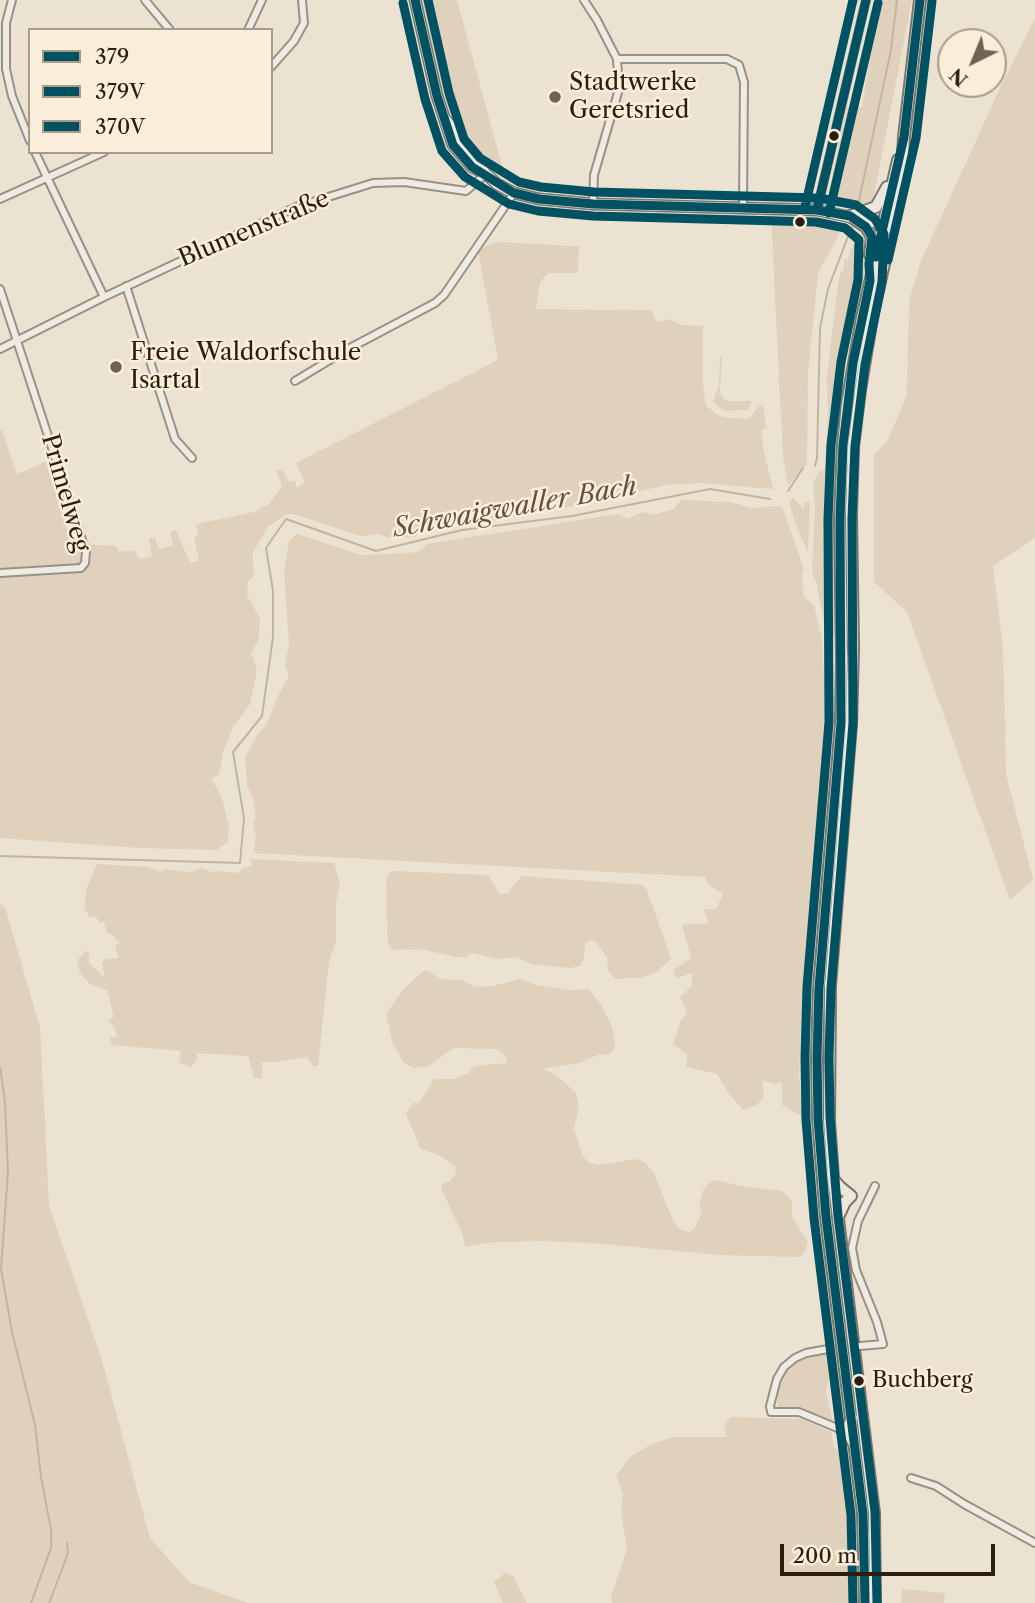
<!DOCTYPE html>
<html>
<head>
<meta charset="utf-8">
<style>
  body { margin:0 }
  #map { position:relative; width:1035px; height:1603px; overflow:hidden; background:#ece2d2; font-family:"Libre Caslon Text",serif }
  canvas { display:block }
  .legend { position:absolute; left:28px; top:28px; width:245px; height:126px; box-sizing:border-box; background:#faeedb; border:2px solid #a89b89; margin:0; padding:9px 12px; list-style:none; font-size:21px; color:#2c1e0e }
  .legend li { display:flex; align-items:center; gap:14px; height:35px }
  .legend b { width:35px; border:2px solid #a89b89 }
  .north { position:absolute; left:937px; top:28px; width:70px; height:70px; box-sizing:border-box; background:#faeedb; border:2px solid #a89b89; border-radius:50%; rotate:223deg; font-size:19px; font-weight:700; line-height:28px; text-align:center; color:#2c1e0e }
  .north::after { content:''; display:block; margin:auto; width:24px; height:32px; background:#6f6353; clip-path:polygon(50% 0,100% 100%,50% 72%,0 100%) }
  .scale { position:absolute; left:780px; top:1544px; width:215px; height:32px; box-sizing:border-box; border:4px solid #2c1e0e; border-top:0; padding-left:9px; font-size:21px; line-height:24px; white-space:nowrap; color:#2c1e0e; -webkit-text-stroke:5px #faeedb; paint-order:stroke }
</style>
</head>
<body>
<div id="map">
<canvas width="1035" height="1603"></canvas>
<ul class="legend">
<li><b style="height:9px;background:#005262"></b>379</li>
<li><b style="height:9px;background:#005262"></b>379V</li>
<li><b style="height:9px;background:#005262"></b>370V</li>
</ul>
<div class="north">N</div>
<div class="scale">200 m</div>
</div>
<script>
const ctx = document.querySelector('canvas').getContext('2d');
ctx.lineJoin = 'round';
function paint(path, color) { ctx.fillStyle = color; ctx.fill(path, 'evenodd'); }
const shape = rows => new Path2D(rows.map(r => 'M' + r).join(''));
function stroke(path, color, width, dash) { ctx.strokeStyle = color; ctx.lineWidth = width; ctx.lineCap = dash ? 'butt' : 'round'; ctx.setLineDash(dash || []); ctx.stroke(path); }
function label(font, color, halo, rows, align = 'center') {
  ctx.font = font + ' "Libre Caslon Text",serif'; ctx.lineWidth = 5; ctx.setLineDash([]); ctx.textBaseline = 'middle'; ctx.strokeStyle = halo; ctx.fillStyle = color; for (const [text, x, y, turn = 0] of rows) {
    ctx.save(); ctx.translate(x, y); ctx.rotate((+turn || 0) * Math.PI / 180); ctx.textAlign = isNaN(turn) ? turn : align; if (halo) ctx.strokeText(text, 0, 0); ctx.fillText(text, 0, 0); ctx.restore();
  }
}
paint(shape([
  [419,0,457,0,504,173,495,172,462,134,443,100],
  [880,0,912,0,872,206,827,201,847,107,862,107],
  [1035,18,1035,538,993,566,1003,648,1006,774,1033,880,1010,900,907,612,874,582,874,454,887,442,907,395,909,301,921,261,1001,86],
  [771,216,820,220,821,229,832,228,840,233,818,273,808,372,807,464,788,486,783,457],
  [495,242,579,246,578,273,548,273,540,282,536,309,651,310,657,322,668,319,681,325,703,326,703,385,706,405,716,414,723,417,745,419,751,417,759,406,763,405,766,429,762,429,763,447,773,489,701,483,667,485,578,505,487,522,457,523,427,529,415,537,392,538,377,534,361,536,293,514,287,514,268,527,252,554,254,576,248,582,247,595,260,619,259,639,251,653,257,671,250,704,233,727,223,752,219,775,211,779,221,795,229,826,228,841,217,850,139,848,0,838,0,431,2,430,17,474,50,460,49,468,70,537,80,544,116,546,119,552,134,550,140,559,152,556,149,539,155,537,159,549,173,545,170,532,176,530,190,563,199,560,194,537,198,535,196,524,254,512,269,504,282,486,276,470,283,471,289,482,295,481,297,488,305,482,296,463,498,360,478,250],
  [855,245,867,247,867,260,843,378,839,636,826,632,816,582,812,572,815,507,813,483,819,471,824,470,825,465,828,412,827,376,838,285,840,274,844,269,844,259,848,260,850,250],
  [720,357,722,357,720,392,722,397,726,401,752,401,748,410,727,411,721,409,713,401,719,384],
  [793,498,804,509,805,502,810,501,808,552,794,520,789,501],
  [681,500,731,502,751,508,782,506,804,569,802,573,804,597,814,605,822,639,825,695,821,795,802,1001,799,1075,803,1117,782,1105,782,1082,774,1084,762,1080,764,1096,757,1105,743,1110,729,1094,717,1074,686,1067,687,1054,673,1044,681,1020,687,1013,680,997,692,986,692,973,677,978,673,970,691,958,682,925,708,923,704,909,716,909,723,894,708,884,705,877,254,853,256,837,253,823,256,817,253,799,247,785,245,758,256,737,266,725,279,694,289,676,285,664,289,645,284,571,289,541,297,534,361,555,410,553,420,551,427,544,618,514,627,519,642,512,653,515,674,509],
  [250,859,334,863,336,870,340,885,336,901,336,940,329,962,318,1066,313,1066,307,1057,276,1062,262,1062,262,1078,254,1078,248,1056,197,1053,197,1060,190,1067,179,1062,181,1051,112,1045,110,1037,117,1037,115,1028,108,1020,114,1017,107,990,90,984,80,973,77,961,86,950,89,954,89,963,105,978,102,963,106,959,119,958,115,946,120,943,112,934,107,933,104,921,100,923,96,917,90,917,84,909,87,887,97,864,148,867,162,872,164,869,191,872,202,868,212,872,221,871,238,873,244,867,247,868,252,865],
  [393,871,488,875,500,894,510,893,511,888,522,876,643,885,647,890,671,959,655,973,639,978,616,979,608,971,607,958,597,943,591,940,585,943,584,957,581,965,571,968,531,964,517,957,499,959,472,953,465,957,457,957,420,949,394,950,388,944,386,882,389,873],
  [0,904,5,907,40,1028,49,1206,101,1357,150,1538,189,1582,248,1603,0,1603],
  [423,971,429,971,440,979,462,980,475,987,493,986,520,979,536,985,569,990,589,989,602,1006,612,1027,615,1040,614,1050,608,1055,600,1054,579,1063,543,1069,555,1074,576,1093,579,1106,574,1129,583,1156,589,1163,599,1165,636,1159,644,1162,653,1171,673,1221,681,1230,690,1232,695,1227,701,1215,700,1200,704,1188,711,1182,717,1180,741,1186,782,1191,789,1197,792,1203,792,1217,808,1242,804,1253,799,1257,719,1255,594,1243,538,1241,485,1243,465,1247,463,1235,441,1188,442,1184,450,1181,455,1175,456,1167,442,1157,420,1148,406,1114,413,1103,419,1103,434,1079,454,1079,469,1073,474,1066,508,1063,506,1057,498,1049,453,1048,429,1066,413,1068,404,1063,393,1044,386,1014,402,991],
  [829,1352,830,1371,826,1391,833,1423,799,1410,778,1410,777,1393,781,1378,791,1365,805,1358],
  [731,1417,802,1419,832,1433,833,1445,843,1458,853,1536,853,1603,612,1603,611,1596,627,1549,621,1511,623,1495,616,1476,631,1456,650,1445,673,1437,727,1437,724,1426],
  [505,1573,513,1576,527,1603,503,1603,494,1582],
  [902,1589,945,1593,944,1603,901,1603]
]), '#dfd1bb');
stroke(shape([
  [858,205,891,50,897,0],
  [815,466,817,458,820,328,828,289,852,226],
  [788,491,803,468],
  [0,856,240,863,244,818,233,752,262,716,273,637,273,591,266,548,286,519,376,551,462,530,572,516,710,489,770,499],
  [0,1067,5,1102,8,1172,1,1269,12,1332,35,1425,41,1477,51,1529,51,1548,31,1603],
  [49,1603,63,1567,68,1552,67,1543]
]), '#c3b49e', 2);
const street = shape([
  [12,0,6,23,6,69,12,96,30,141],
  [145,0,170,30],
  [584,0,597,20,617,59,619,89,594,175,593,204],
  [248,30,262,0],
  [617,59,727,59,739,65,744,82,743,206],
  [271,67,294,41,304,23,302,0],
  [35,152,104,297],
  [0,199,104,152],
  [817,210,866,0],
  [126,286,175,439,192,458],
  [0,289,86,552,85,563,81,568,0,573],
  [0,349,104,297,296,207,373,183,404,182,466,191,486,174],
  [295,381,348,349,435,303,444,295,514,193],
  [860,1346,883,1344,877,1322,856,1270,852,1248,858,1221,875,1186],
  [828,1349,806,1353,795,1358,784,1367,777,1379,770,1406,771,1412,799,1412,842,1430],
  [911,1478,936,1486,964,1504,1035,1543]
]);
const secondary = shape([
  [415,0,437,96,453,145,472,167,482,172],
  [446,120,486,174,497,184,514,193,539,199,593,204,817,210,889,225]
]);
const primary = shape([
  [850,216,866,227,872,237,870,255],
  [850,216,876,207,887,187],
  [833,1179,840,1187,851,1196,845,1202,838,1217],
  [852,1418,848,1427,842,1430,849,1434,854,1444],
  [865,1603,863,1514,826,1217,818,1119,817,1057,819,988,841,723,842,659,840,519,843,445,847,404,862,318,898,160],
  [875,1603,874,1513,833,1178,829,1121,830,986,851,724,853,648,851,514,853,447,860,390,872,317,901,188,904,137,920,0]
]);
stroke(street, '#989186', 10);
stroke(secondary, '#7d766c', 13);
stroke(primary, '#7d766c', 14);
stroke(street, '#efeae2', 6);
stroke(secondary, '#efeae2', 10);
stroke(primary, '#ede6dd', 10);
stroke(shape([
  [415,0,437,96,453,145,472,167,514,193,539,199,593,204,817,210,850,216,866,227,872,237,869,264,870,281,853,363,843,445,840,519,841,723,819,988,817,1057,818,1119,826,1217,863,1514,865,1603],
  [817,210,866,0],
  [876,257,904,137,920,0]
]), '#005262', 9);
stroke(shape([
  [403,3,425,99,442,151,465,177,509,204,538,211,593,216,816,222,845,228,859,240,858,280,841,362,831,445,828,519,829,722,807,987,805,1057,806,1120,814,1218,851,1515,853,1603],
  [829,213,878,3],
  [888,260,916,138,932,1]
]), '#005262', 9);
stroke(shape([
  [428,0,449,93,464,139,480,158,519,182,541,187,594,192,819,198,856,205,875,219,884,234,882,282,865,365,855,446,852,519,853,723,831,989,829,1057,830,1118,838,1216,875,1512,877,1603],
  [805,207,853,0]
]), '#005262', 9);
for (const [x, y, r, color] of [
  [555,97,7,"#6f6353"],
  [834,136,6,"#2c1e0e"],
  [800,222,6,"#2c1e0e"],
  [116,367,7,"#6f6353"],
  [859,1381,6,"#2c1e0e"]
]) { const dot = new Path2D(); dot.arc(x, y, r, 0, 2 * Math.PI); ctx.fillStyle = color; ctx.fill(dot); stroke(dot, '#faeedb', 2.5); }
label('22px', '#2c1e0e', '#faeedb', [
  ["Buchberg",872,1381]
], 'left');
label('24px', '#2c1e0e', '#faeedb', [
  ["Stadtwerke",569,83],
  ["Geretsried",569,111],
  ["Freie Waldorfschule",130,353],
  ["Isartal",130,381]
], 'left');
label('24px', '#2c1e0e', '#faeedb', [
  ["Blumenstraße",254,229,-23],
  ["Primelweg",65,493,74]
]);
label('italic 26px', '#62523f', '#faeedb', [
  ["Schwaigwaller Bach",515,508,-10]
]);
</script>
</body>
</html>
